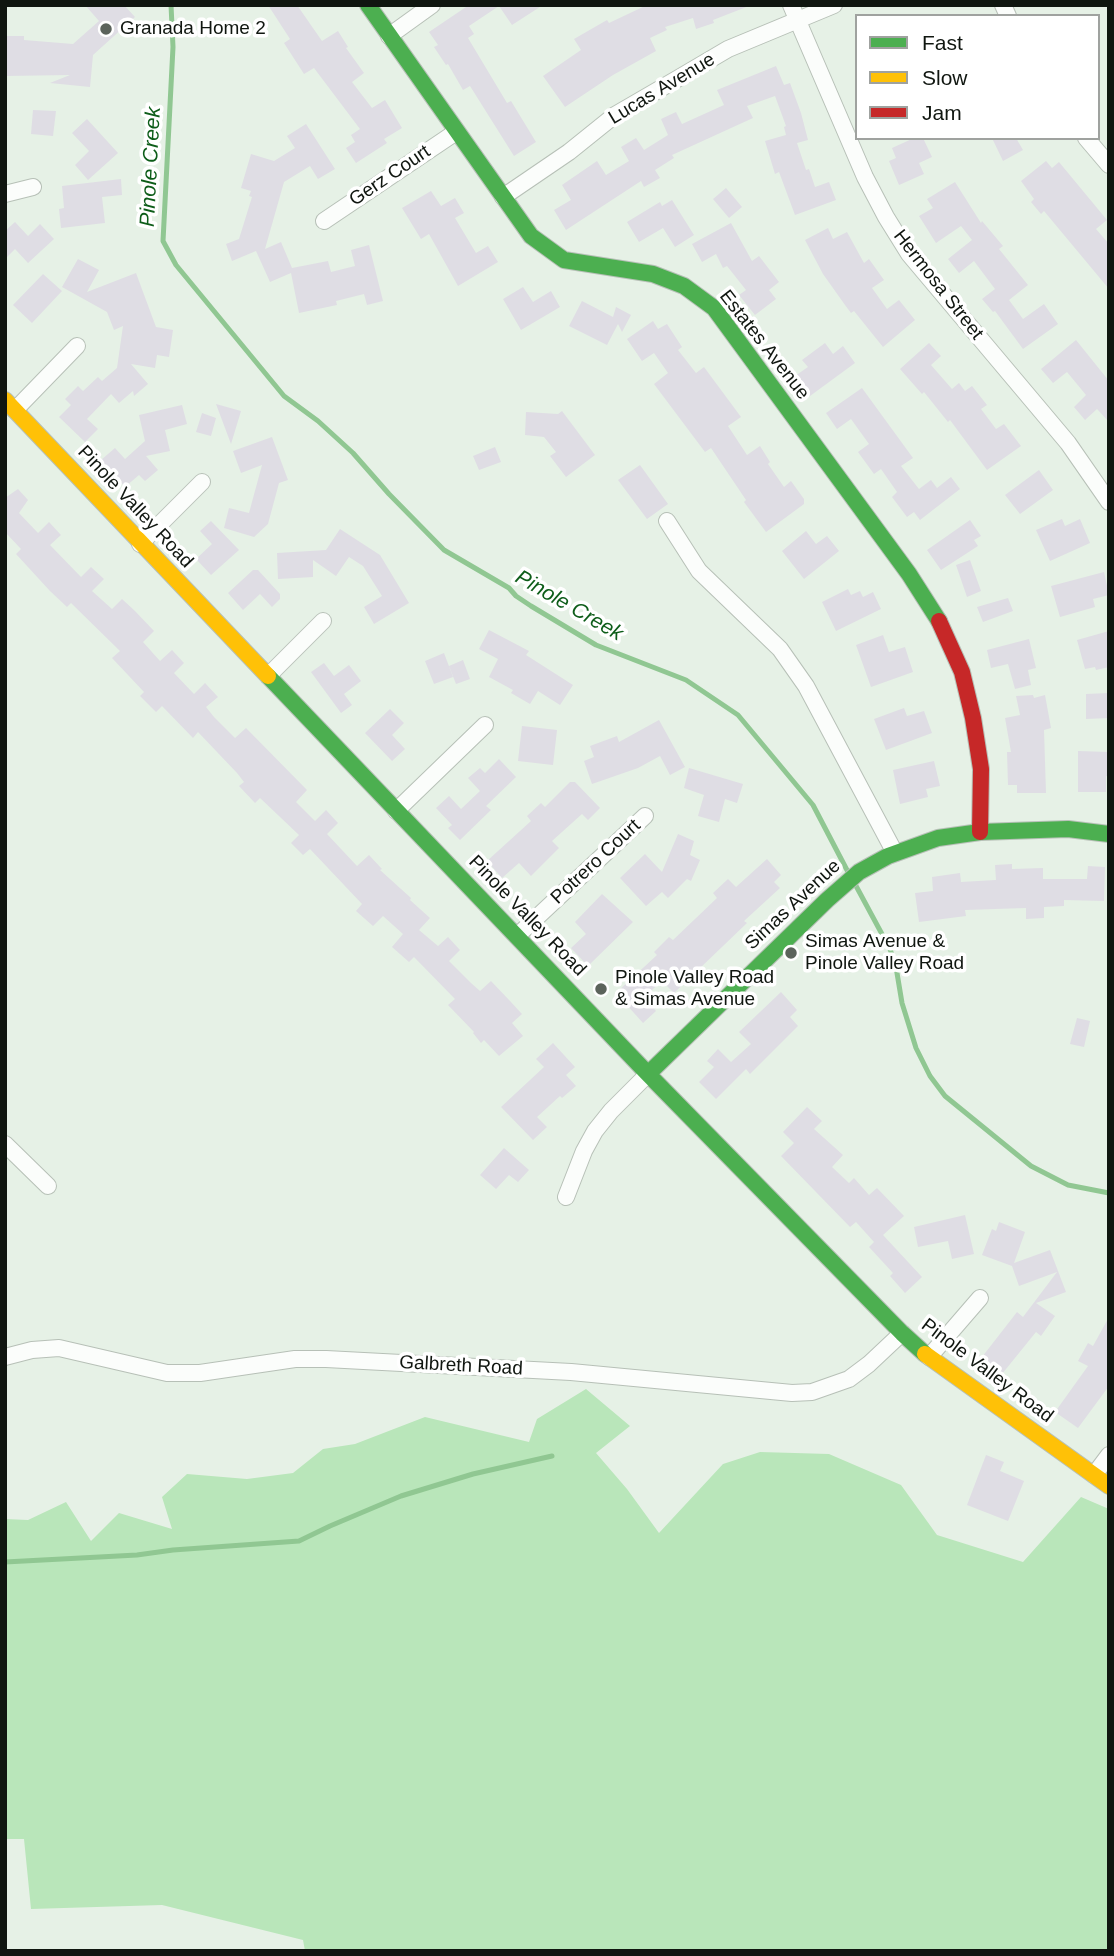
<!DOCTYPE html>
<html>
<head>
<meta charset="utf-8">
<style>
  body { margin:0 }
  #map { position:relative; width:1114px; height:1956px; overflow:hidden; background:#e6f1e6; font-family:Helvetica,sans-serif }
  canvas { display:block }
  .frame { position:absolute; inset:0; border:7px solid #101610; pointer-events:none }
  .legend { position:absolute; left:855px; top:14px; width:245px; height:126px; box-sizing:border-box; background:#fff; border:2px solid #9fa29f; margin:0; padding:9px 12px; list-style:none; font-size:21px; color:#101610 }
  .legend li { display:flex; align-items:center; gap:14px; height:35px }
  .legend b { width:35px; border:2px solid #9fa29f }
</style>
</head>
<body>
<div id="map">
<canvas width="1114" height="1956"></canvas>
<div class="frame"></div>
<ul class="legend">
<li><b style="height:9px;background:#4caf50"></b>Fast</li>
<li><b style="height:9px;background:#ffc107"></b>Slow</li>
<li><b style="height:9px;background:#c62828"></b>Jam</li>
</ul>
</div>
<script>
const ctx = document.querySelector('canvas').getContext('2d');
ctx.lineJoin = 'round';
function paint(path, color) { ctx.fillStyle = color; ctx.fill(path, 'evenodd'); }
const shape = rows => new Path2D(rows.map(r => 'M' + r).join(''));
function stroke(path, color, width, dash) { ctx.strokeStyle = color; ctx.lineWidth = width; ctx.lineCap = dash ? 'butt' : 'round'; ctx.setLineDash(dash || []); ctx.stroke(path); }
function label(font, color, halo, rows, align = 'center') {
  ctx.font = font + ' Helvetica,sans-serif'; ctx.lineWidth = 7; ctx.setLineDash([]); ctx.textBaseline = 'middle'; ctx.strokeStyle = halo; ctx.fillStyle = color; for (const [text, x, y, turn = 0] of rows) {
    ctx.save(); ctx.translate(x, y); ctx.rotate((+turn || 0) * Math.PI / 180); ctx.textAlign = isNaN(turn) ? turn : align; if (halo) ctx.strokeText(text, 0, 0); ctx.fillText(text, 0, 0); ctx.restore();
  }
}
paint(shape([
  [586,1389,630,1426,596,1453,627,1489,659,1533,723,1464,760,1452,829,1454,901,1485,937,1535,1023,1562,1081,1497,1109,1509,1109,1951,305,1951,303,1940,162,1905,31,1909,24,1839,5,1839,5,1519,28,1520,66,1502,91,1541,119,1513,172,1529,162,1497,187,1474,247,1479,293,1473,323,1449,355,1444,425,1417,529,1442,537,1419]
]), '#b9e6ba');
stroke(shape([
  [171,5,173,47,163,241,176,265,284,396,318,421,353,453,389,494,444,550,509,588,516,596,531,606,596,645,686,680,738,715,813,805,848,872],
  [855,884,890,949,896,967,902,1003,916,1048,930,1076,945,1096,1031,1166,1068,1185,1109,1193],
  [5,1562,137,1555,173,1550,299,1541,330,1526,401,1496,473,1474,552,1456]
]), '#90c792', 5);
paint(shape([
  [85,5,124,5,135,17,93,55,90,87,50,83,70,75,5,76,5,36,24,36,24,40,73,44,99,21],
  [268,5,297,5,322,41,338,31,348,47,346,48,364,73,352,82,372,108,385,100,402,128,384,139,387,143,356,163,346,148,355,142,351,135,360,129,314,68,304,74,284,43,290,39],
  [469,5,543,5,512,25,499,6,469,26,474,34,468,38,507,103,511,101,536,142,514,156,470,86,463,90,448,64,446,65,434,47,438,45,429,32],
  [647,5,749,6,713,20,714,23,696,29,693,18,665,27,667,30,650,38,656,51,613,75,565,107,543,76,581,50,574,39,607,20,609,23],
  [776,66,784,85,790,83,801,113,808,140,797,143,806,170,809,169,815,187,829,182,836,200,795,215,779,172,775,174,765,141,786,135,784,127,786,126,775,96,747,106,753,118,672,155,674,158,655,170,660,178,644,187,641,181,566,230,554,210,571,200,562,185,597,161,606,175,629,161,621,147,636,138,644,150,668,135,661,119,676,112,682,124,724,105,717,90],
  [33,110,56,111,53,136,31,134],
  [87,119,118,153,88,180,75,165,89,151,72,133],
  [306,124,335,169,318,179,310,166,284,182,265,249,281,242,292,268,328,261,331,272,355,266,351,250,369,245,383,301,367,305,364,294,336,301,337,305,299,313,291,273,270,282,256,251,232,261,226,244,239,239,252,197,249,196,251,191,241,188,251,154,274,161,295,148,287,136],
  [914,138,923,138,932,157,919,163,924,174,899,185,889,161,896,158,892,148],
  [992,138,1016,138,1023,150,1003,161],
  [1046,161,1052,168,1059,162,1107,220,1096,229,1109,244,1109,289,1044,211,1041,214,1031,202,1034,199,1021,181],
  [121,179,122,195,102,197,105,223,61,228,59,209,64,208,62,186],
  [955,182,981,223,982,221,1003,246,999,249,1028,285,1009,300,1023,319,1044,304,1058,324,1023,349,995,311,993,312,982,299,995,289,974,261,959,273,948,259,972,240,961,226,936,243,919,216,933,208,927,199],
  [726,188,742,207,729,218,713,199],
  [431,191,441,206,455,198,464,213,455,218,476,253,488,246,498,262,458,286,429,234,421,239,402,208],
  [672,200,694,235,675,247,663,228,639,242,627,222,660,202,662,206],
  [15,222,28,236,40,224,54,239,28,263,15,249,5,259,5,231],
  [731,223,752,261,759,256,779,282,769,290,776,299,755,315,739,295,746,290,727,266,723,268,716,254,702,262,692,244],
  [828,228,833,239,847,232,864,263,869,259,884,280,872,288,887,309,899,300,915,320,883,347,854,311,851,313,845,305,823,274,805,240],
  [78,259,99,270,87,292,136,273,156,327,173,330,169,357,157,355,155,368,131,364,148,384,134,396,133,391,119,403,111,394,87,419,98,429,85,442,59,417,71,405,65,399,78,386,83,391,98,377,102,381,117,368,123,326,114,330,107,312,62,287],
  [43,274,62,291,32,323,13,305],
  [523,287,533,302,551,291,560,307,521,330,503,299],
  [582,301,613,317,616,307,631,315,622,332,618,324,607,345,569,326],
  [653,321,658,329,667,324,682,347,678,350,696,373,704,367,741,417,728,426,747,455,760,446,770,462,768,464,784,487,791,481,804,499,804,504,766,532,744,502,746,500,711,448,705,452,654,384,668,373,654,353,642,361,627,339],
  [1076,340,1109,381,1109,422,1097,409,1085,420,1074,407,1086,395,1067,372,1053,383,1041,369],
  [825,343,833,354,843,346,855,363,810,396,795,376,808,367,802,360],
  [929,343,941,356,931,365,952,389,959,383,965,391,972,386,987,405,981,409,996,429,1004,424,1021,446,987,470,950,420,948,422,924,392,922,394,900,369],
  [862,388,913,458,901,466,919,489,931,480,937,488,951,477,960,489,920,520,914,512,907,517,892,497,897,492,881,469,874,474,858,452,869,444,851,419,837,429,826,413],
  [216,404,241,411,231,444],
  [182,405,187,424,165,430,170,451,146,456,158,470,145,481,139,475,125,487,101,460,115,448,125,459,145,441,139,415],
  [562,411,595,455,566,477,550,456,556,452,544,437,525,435,526,412,558,414],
  [202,413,216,418,211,436,196,432],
  [272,437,288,480,279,483,268,524,254,537,224,528,229,508,249,513,262,465,241,473,233,451],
  [495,447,501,462,479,470,473,456],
  [640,465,668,504,647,519,618,480],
  [1039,470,1053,490,1020,514,1005,495],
  [18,489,28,500,19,513,38,533,49,522,61,535,50,545,81,577,91,567,104,579,92,591,112,609,122,599,135,611,154,631,143,642,160,661,172,650,184,663,174,673,194,694,205,683,218,697,206,707,214,717,235,738,246,728,307,790,296,802,315,821,326,810,338,823,327,834,357,866,369,855,382,869,380,870,411,898,410,900,430,918,419,930,438,946,448,937,460,950,449,961,471,983,480,991,491,981,510,1001,522,1014,512,1023,523,1036,499,1056,484,1040,481,1043,473,1033,474,1032,448,1005,455,999,414,957,409,962,392,947,403,934,383,916,373,926,356,911,362,904,310,849,303,855,291,843,299,835,260,798,255,803,239,786,244,782,237,773,198,732,193,738,162,706,156,712,140,696,144,692,112,658,120,651,71,603,67,607,50,591,16,554,21,549,5,532,5,498],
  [1062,519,1065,526,1080,519,1090,543,1050,561,1036,530],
  [970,520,981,536,974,540,978,546,941,570,927,550],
  [211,521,239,550,211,575,196,559,212,544,200,531],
  [340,529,380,555,409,603,374,624,364,607,382,596,363,566,349,557,336,576,313,560,313,577,278,579,277,553,326,550],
  [806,531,816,544,827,536,839,551,804,579,782,551],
  [970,560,981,591,967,597,956,565],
  [253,570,258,570,280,594,280,599,272,607,260,594,243,610,228,593],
  [1104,572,1109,595,1093,599,1095,607,1060,617,1051,586],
  [848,589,851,595,860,591,863,597,873,592,881,609,836,631,822,602],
  [1008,598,1013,611,983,622,977,607],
  [489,630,529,651,526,655,573,685,560,705,538,691,530,704,511,693,513,690,489,677,498,659,479,649],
  [1109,631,1109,667,1096,670,1095,667,1085,669,1077,640],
  [883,635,889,652,905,647,913,672,871,687,856,645],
  [1029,639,1036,668,1028,670,1031,685,1015,689,1008,664,991,668,987,650],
  [444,653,453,677,434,684,425,661],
  [463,660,470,679,456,684,449,666],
  [324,663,334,676,349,665,361,681,344,694,352,705,341,713,311,672],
  [1109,693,1109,718,1086,719,1086,694],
  [1033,695,1034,698,1045,695,1051,728,1044,730,1046,793,1017,793,1017,785,1008,785,1007,752,1011,752,1005,718,1020,715,1016,696],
  [904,708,907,716,924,711,932,733,886,750,874,719],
  [390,709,404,723,392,735,405,749,392,761,365,733],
  [659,720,685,767,670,775,660,756,638,768,592,784,584,761,594,757,590,746,617,736,619,742],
  [522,726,557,730,553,765,518,761],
  [1078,751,1109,752,1109,777,1106,776,1106,792,1078,792],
  [499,759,516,777,486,806,491,810,460,840,448,828,452,825,436,808,449,796,461,809,480,791,468,778,480,768,485,773],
  [934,761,940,786,926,789,928,797,900,804,893,770],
  [689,768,743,784,737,803,725,799,719,822,698,816,704,795,684,788],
  [570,782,575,782,600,808,588,820,582,814,552,841,559,848,531,876,519,863,502,878,487,861,531,821,527,816,541,803,545,807],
  [678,834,694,841,690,855,700,860,691,881,687,879,668,898,662,892,646,906,620,878,645,854,662,872],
  [767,859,781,875,774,882,780,888,744,921,747,923,674,993,662,981,644,997,656,1011,643,1023,616,993,657,955,654,952,669,937,673,940,717,898,713,893,728,879,736,887],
  [1012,864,1012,869,1043,868,1043,879,1087,879,1088,866,1105,867,1104,901,1064,900,1064,906,1044,907,1044,918,1026,919,1026,908,965,910,966,916,919,922,915,893,933,891,932,877,960,873,961,882,996,880,995,865],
  [602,894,633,922,588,966,571,948,586,934,575,922],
  [781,992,797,1010,790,1017,798,1026,750,1074,746,1069,716,1099,699,1082,714,1067,707,1061,718,1049,731,1062,751,1044,739,1032],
  [1077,1018,1090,1021,1084,1047,1070,1044],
  [553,1043,575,1067,566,1075,576,1086,562,1098,560,1096,537,1117,547,1127,533,1140,501,1107,544,1067,536,1059],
  [807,1107,822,1121,814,1129,843,1155,832,1167,849,1183,854,1178,869,1195,877,1188,904,1216,883,1235,922,1277,905,1293,890,1276,893,1273,869,1247,874,1242,856,1222,850,1227,781,1156,794,1143,783,1132],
  [504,1148,529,1170,518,1182,509,1175,496,1189,480,1175],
  [965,1215,974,1254,952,1259,948,1241,918,1247,914,1227],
  [999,1222,1025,1232,1014,1263,1050,1250,1066,1292,1036,1303,1055,1316,1041,1336,1036,1332,1002,1374,982,1357,1017,1312,1023,1317,1057,1272,1019,1286,1012,1266,982,1255,992,1229,996,1231],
  [1109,1317,1109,1386,1078,1428,1055,1412,1088,1366,1078,1361,1088,1343,1093,1346],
  [986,1455,1004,1462,1000,1471,1024,1481,1008,1521,967,1505]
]), '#dfdde4');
const street = shape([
  [791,5,865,177,886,217,909,254,1068,443,1109,502],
  [1003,5,1008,16],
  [389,36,432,5],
  [1086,138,1109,165],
  [5,194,33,187],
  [503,197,569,152,615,115,677,79,728,49,834,5],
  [324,221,456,132],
  [15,410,77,346],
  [667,521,699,571,780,649,806,686,895,853],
  [140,544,202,482],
  [268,676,323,621],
  [396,811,485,725],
  [517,936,645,816],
  [5,1144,48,1186],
  [566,1197,584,1151,595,1131,611,1111,648,1074],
  [5,1357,32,1350,59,1348,167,1373,200,1373,295,1359,326,1359,571,1372,792,1393,812,1392,849,1379,869,1364,902,1333],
  [929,1357,980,1298],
  [1094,1475,1109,1455]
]);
const fast = shape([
  [368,5,531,236,564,260,653,274,684,286,714,308,909,574,939,621],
  [268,676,648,1074,902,1333,925,1354],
  [648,1074,827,900,859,872,888,856,938,838,980,832,1068,829,1109,834]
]);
const slow = shape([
  [5,400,268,676],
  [925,1354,1109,1486]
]);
const jam = shape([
  [939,621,962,672,973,718,981,769,980,832]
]);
stroke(street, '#b7c0b7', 18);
stroke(fast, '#b7c0b7', 18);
stroke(slow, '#b7c0b7', 18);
stroke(jam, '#b7c0b7', 18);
stroke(street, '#fbfdfb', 16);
stroke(fast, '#4caf50', 16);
stroke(slow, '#ffc107', 16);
stroke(jam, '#c62828', 16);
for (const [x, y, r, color] of [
  [106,29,7,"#5b635b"],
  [791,953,7,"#5b635b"],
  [601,989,7,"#5b635b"]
]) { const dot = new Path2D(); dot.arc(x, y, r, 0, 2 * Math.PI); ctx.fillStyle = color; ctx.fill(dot); stroke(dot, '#fff', 2.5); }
label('19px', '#101610', '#fff', [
  ["Granada Home 2",120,29],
  ["Simas Avenue &",805,942],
  ["Pinole Valley Road",805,964],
  ["Pinole Valley Road",615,978],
  ["& Simas Avenue",615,1000]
], 'left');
label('19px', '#101610', '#fff', [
  ["Lucas Avenue",662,89,-31],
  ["Gerz Court",390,176,-34],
  ["Hermosa Street",938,285,52],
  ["Estates Avenue",764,345,52],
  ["Pinole Valley Road",135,507,47],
  ["Potrero Court",596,862,-43],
  ["Simas Avenue",793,905,-43],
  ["Pinole Valley Road",527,916,46],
  ["Galbreth Road",461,1366,3],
  ["Pinole Valley Road",987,1371,37]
]);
label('italic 21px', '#0d5d19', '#fff', [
  ["Pinole Creek",151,167,-87],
  ["Pinole Creek",569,606,30]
]);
</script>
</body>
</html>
